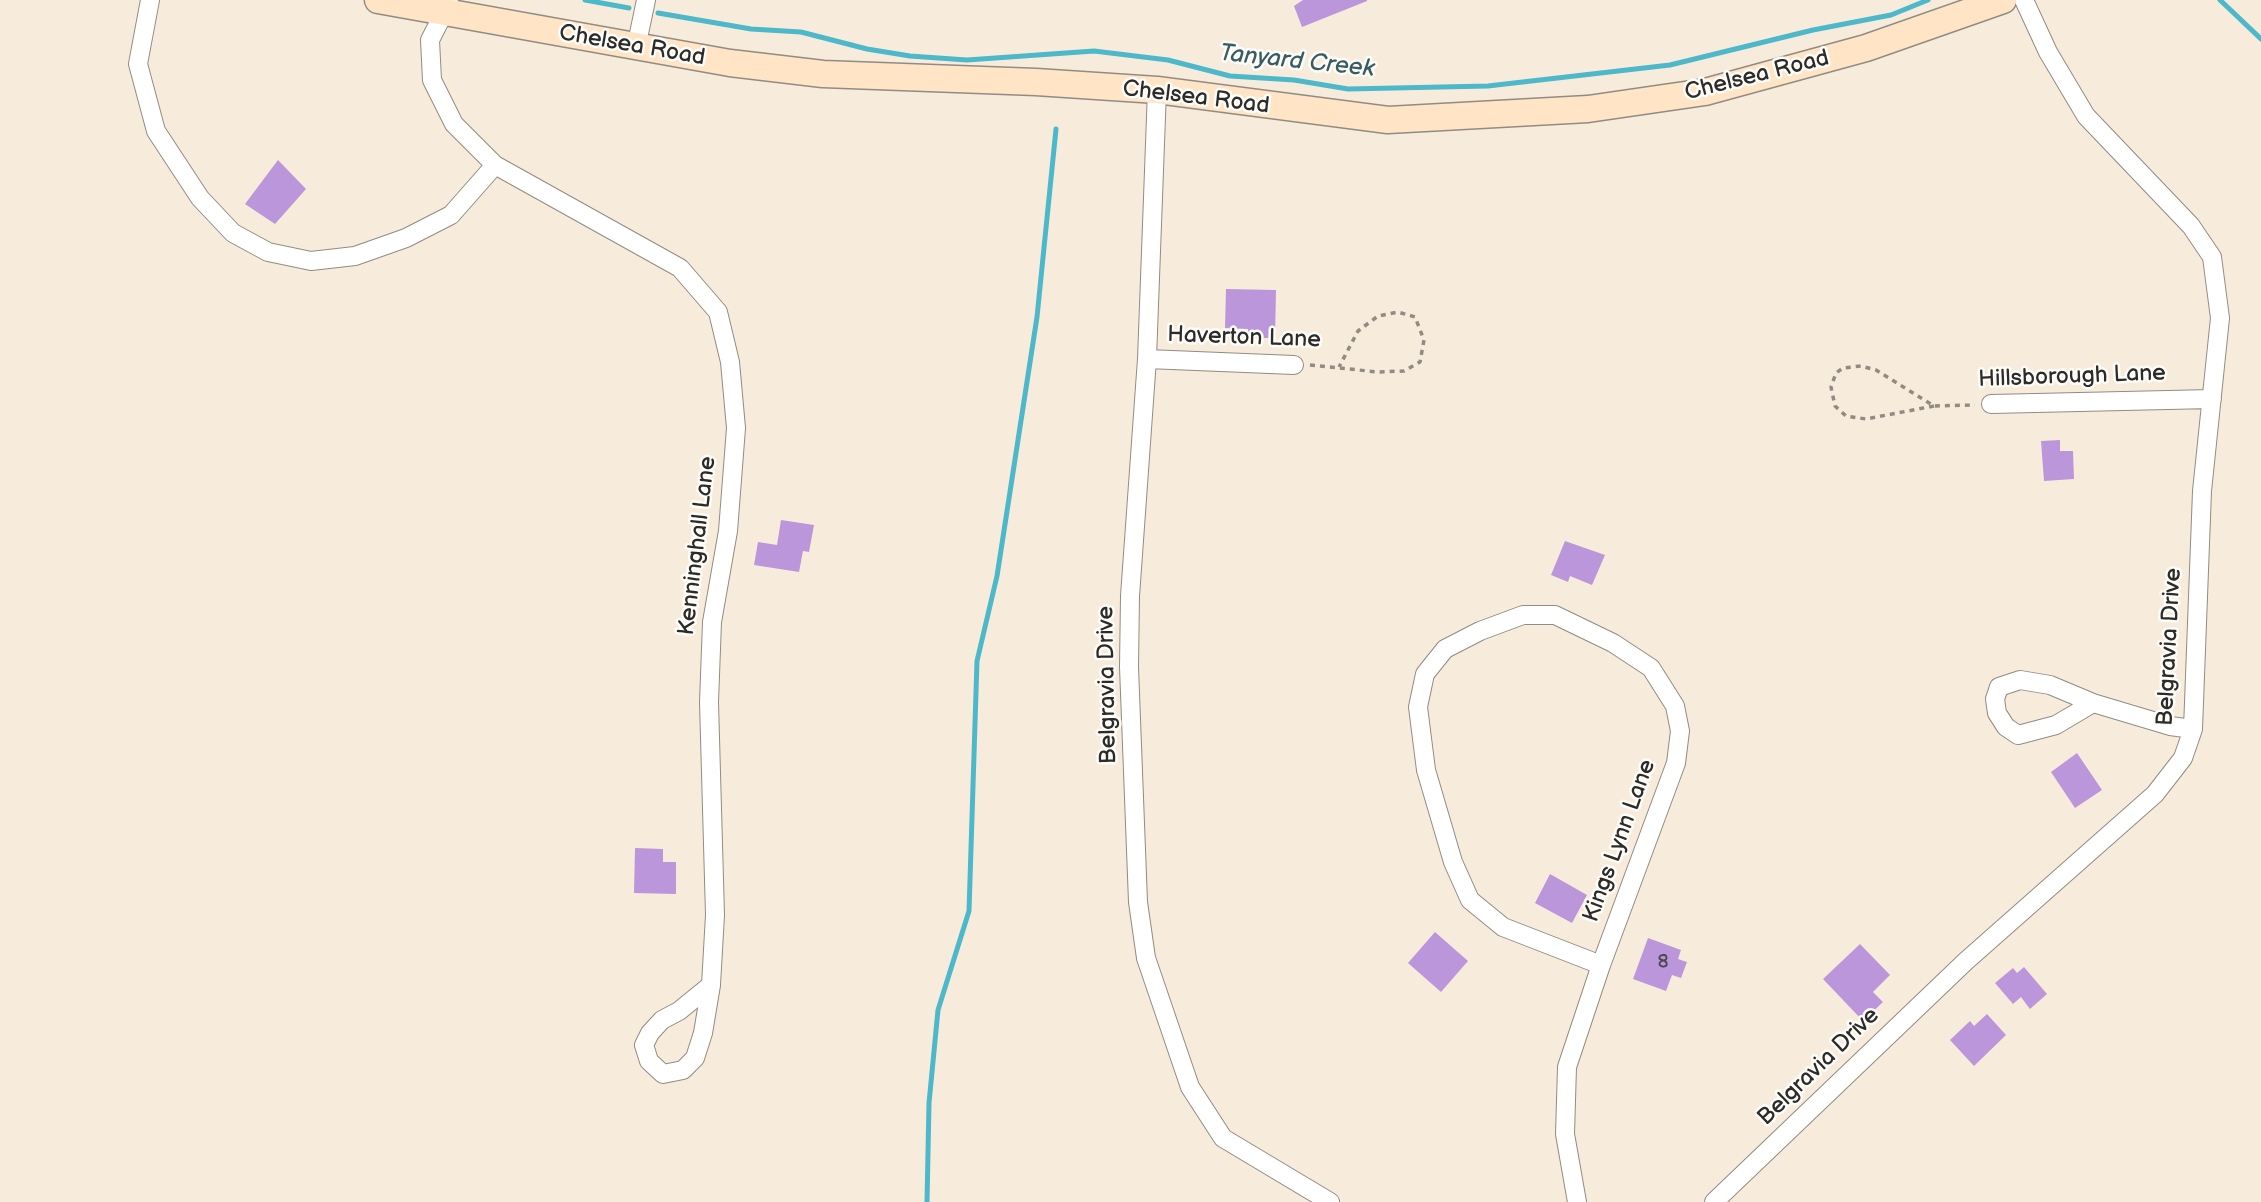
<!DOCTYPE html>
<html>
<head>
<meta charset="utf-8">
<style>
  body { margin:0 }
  canvas { display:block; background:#f7ecdb }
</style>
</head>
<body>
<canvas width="2261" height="1202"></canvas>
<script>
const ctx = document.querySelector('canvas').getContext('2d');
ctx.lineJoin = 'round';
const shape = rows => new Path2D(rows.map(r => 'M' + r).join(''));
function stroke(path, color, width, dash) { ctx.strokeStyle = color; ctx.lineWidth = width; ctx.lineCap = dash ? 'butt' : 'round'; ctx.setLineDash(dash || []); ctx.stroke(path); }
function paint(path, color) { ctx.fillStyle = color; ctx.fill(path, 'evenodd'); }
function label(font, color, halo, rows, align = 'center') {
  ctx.font = font + ' "Balsamiq Sans",sans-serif'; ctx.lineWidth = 5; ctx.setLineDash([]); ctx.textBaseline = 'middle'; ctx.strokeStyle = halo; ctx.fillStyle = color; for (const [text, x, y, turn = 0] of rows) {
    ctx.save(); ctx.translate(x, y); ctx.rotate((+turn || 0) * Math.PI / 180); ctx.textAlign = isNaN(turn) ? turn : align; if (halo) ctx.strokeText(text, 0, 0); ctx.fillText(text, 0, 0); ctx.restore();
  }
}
stroke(shape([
  [585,0,629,8],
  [2220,0,2261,39],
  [658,13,751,29,801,32,867,49,910,56,967,60,1094,51,1168,60,1230,76,1294,80,1348,89,1488,86,1670,65,1813,30,1891,15,1928,0],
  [927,1202,929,1103,938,1010,969,911,977,661,997,576,1037,317,1056,129]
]), '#4eb8cb', 5);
paint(shape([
  [1303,0,1367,0,1367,1,1302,27,1294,6],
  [278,160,306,189,275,224,245,204],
  [1226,289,1276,290,1275,338,1248,338,1248,329,1225,328],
  [2060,440,2060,451,2073,451,2074,479,2044,481,2041,441],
  [781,520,814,525,809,552,803,551,799,572,754,565,758,542,777,545],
  [1565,541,1605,555,1592,585,1570,576,1568,582,1551,575],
  [2077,753,2102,790,2075,808,2051,772],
  [635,848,663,849,663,862,676,862,676,894,634,893],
  [1550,874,1587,895,1572,923,1535,903],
  [1435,932,1468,961,1441,992,1408,963],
  [1648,938,1681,950,1678,959,1687,962,1681,978,1672,975,1666,991,1633,979],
  [1860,944,1890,975,1873,992,1883,1002,1863,1021,1823,979],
  [2024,967,2047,994,2030,1009,2021,997,2013,1004,1995,983,2013,968,2017,973],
  [1987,1014,2006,1035,1974,1066,1950,1040,1970,1021,1974,1026]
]), '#bc96da');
const street = shape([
  [150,0,138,64,156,131,200,198,233,233,268,252,311,261,355,256,406,238,451,215,495,165],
  [449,3,430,40,432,80,454,124,495,165,680,268,718,312,730,362,736,428,728,531,712,622,709,702,715,915,711,985,679,1011,662,1020,650,1033,644,1045,649,1061,663,1074,683,1070,695,1058,703,1033,711,985],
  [636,48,646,0],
  [1157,90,1147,359,1130,596,1129,667,1138,902,1146,958,1190,1087,1223,1138,1330,1202],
  [1147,359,1294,365],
  [1991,404,2212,399],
  [1523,615,1555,615,1613,643,1651,668,1675,706,1680,731,1676,763,1601,965,1503,927,1470,900,1453,862,1426,770,1418,707,1425,674,1445,649,1480,631,1523,615],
  [2093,703,2056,725,2018,735,2006,727,1997,713,1995,699,1999,687,2020,680,2050,685,2093,703,2170,726,2193,729],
  [1577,1202,1565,1134,1567,1067,1601,965],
  [1714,1202,1966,961,2155,794,2183,758,2193,729,2202,491,2220,318,2212,257,2191,226,2086,116,2048,52,2024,0]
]);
const secondary = shape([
  [378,0,730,63,823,74,1036,82,1157,90,1388,120,1588,109,1705,92,1866,48,2003,0]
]);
stroke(street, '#918c83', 20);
stroke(secondary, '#918c83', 29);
stroke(shape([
  [1310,365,1378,372,1404,371,1420,362,1424,340,1415,317,1398,312,1378,316,1358,331,1339,367],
  [1934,406,1866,419,1846,416,1835,406,1831,387,1836,373,1843,368,1861,366,1876,370,1934,406,1975,405]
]), '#918c83', 3.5, [5, 5]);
stroke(street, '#fff', 18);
stroke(secondary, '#ffe4c6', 26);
label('19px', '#4f4657', null, [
  ["8",1663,962]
]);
label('23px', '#2b2b2b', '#fdfcf7', [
  ["Chelsea Road",632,46,10],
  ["Chelsea Road",1757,76,-14],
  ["Chelsea Road",1196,98,7],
  ["Haverton Lane",1244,338,2],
  ["Hillsborough Lane",2072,377,-2],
  ["Kenninghall Lane",698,546,-83],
  ["Belgravia Drive",2170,647,-87],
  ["Belgravia Drive",1108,685,-91],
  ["Kings Lynn Lane",1620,841,-70],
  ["Belgravia Drive",1819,1067,-44]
]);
label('italic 24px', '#375c63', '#fdfcf7', [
  ["Tanyard Creek",1297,62,6]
]);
</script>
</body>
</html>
